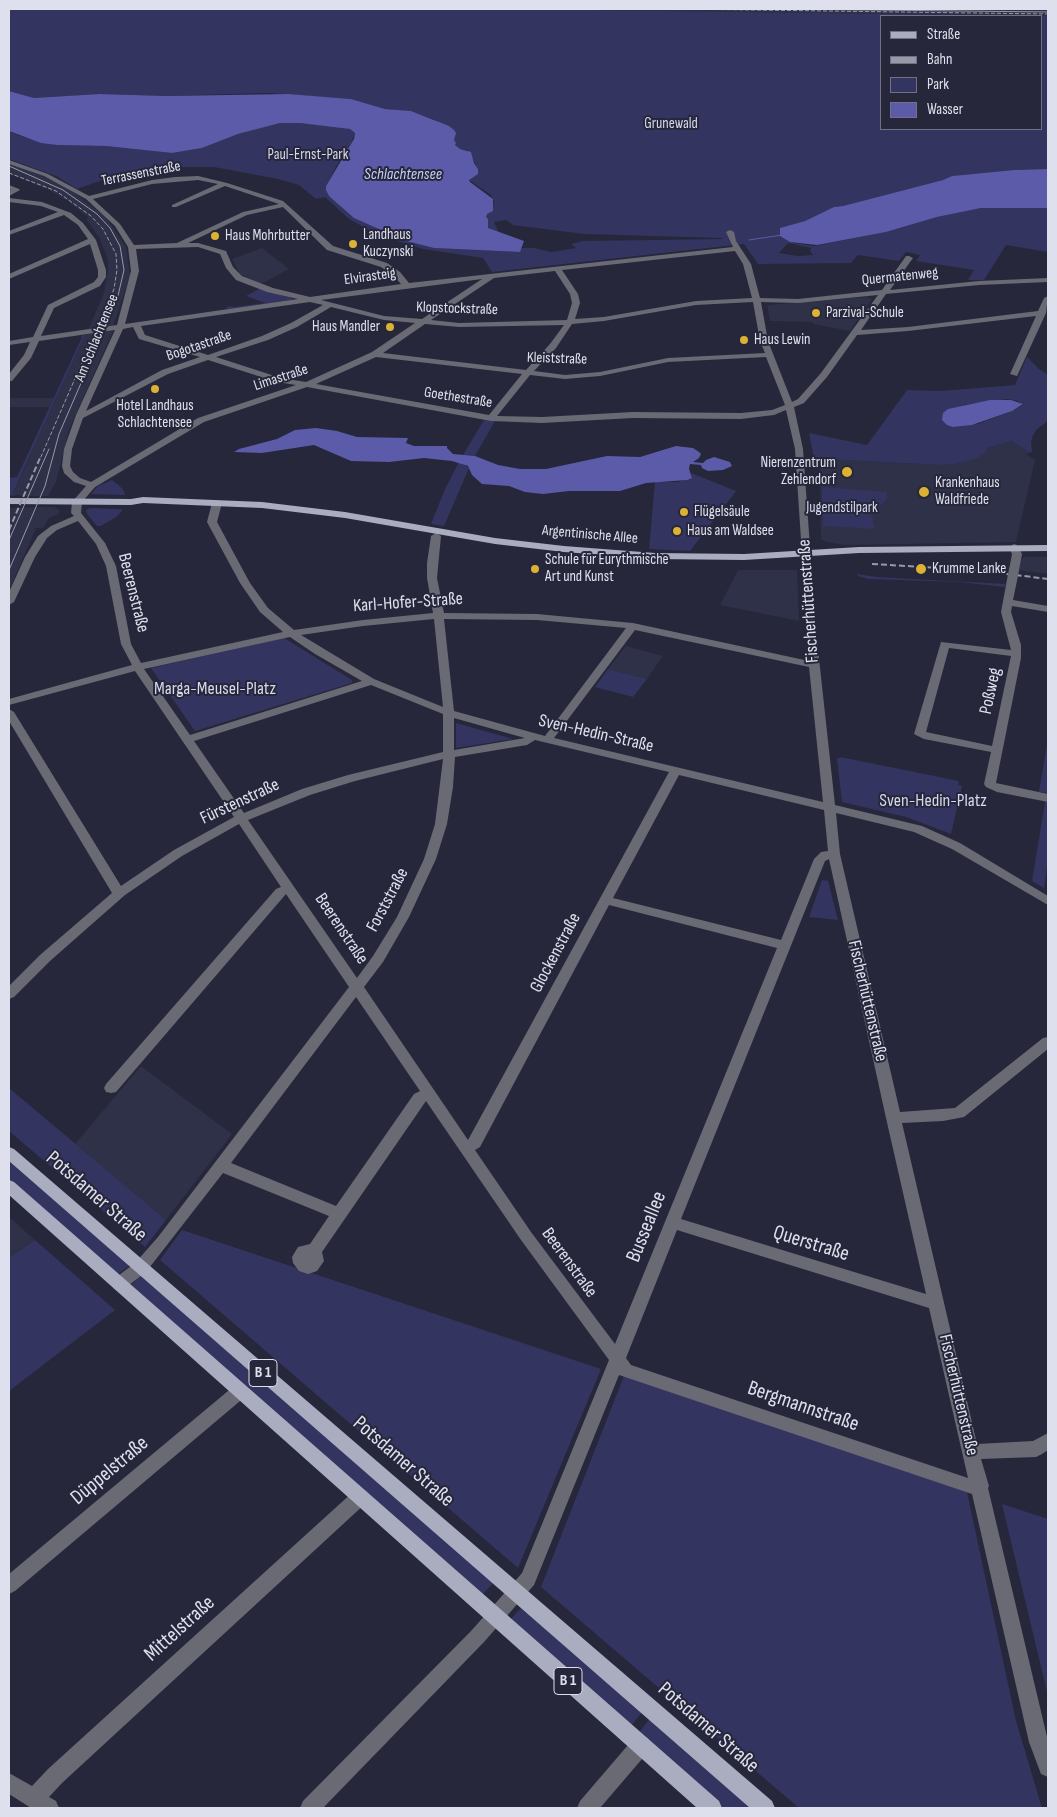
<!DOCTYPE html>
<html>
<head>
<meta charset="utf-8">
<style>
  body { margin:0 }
  #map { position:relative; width:1057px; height:1817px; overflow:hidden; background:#26273a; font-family:"Sofia Sans Condensed",sans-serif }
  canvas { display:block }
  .frame { position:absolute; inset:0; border:10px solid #dfe0ed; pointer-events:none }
  .legend { position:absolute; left:880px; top:15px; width:162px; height:115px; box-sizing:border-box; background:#26273a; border:1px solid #707182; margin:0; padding:6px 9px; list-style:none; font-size:15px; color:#dfe0ed }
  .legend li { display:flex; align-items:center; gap:10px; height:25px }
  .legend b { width:25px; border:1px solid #707182 }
</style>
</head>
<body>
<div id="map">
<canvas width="1057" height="1817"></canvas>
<div class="frame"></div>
<ul class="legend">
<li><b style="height:6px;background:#aaacc0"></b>Straße</li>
<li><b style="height:6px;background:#9899a8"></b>Bahn</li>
<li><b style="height:14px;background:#343461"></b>Park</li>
<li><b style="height:14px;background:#5b5ba9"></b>Wasser</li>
</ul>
</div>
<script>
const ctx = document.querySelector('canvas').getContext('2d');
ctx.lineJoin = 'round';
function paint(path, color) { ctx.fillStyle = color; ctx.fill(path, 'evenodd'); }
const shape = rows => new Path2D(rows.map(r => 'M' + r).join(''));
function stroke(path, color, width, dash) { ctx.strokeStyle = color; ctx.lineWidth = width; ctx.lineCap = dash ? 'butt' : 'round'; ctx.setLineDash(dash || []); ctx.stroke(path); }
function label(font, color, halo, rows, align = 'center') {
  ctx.font = font + ' "Sofia Sans Condensed",sans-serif'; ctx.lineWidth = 4; ctx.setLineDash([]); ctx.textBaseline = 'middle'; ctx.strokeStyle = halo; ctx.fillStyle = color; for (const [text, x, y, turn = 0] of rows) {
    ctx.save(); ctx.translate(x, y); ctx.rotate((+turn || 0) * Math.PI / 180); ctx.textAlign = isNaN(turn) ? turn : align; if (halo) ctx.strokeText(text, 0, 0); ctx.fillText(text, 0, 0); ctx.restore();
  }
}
paint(shape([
  [514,9,932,9,1048,10,1048,16],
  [9,163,43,176,66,187,105,216,126,247,130,276,113,326,107,327,105,332,113,331,69,429,56,482,48,496,22,496,13,494,85,335,94,333,88,330,104,293,108,271,108,260,100,239,86,219,89,218,68,201,47,189,9,174],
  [262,248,289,269,261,284,240,274,232,259],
  [867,297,872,299,850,331,813,324,813,322,770,321,767,305],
  [9,398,54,398,50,407,9,407],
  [1012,441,1030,453,1026,454,1035,460,1016,542,845,545,827,542,821,539,820,462,825,459,939,465,954,464,984,454,988,448],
  [39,507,55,507,60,510,58,514,49,518,43,528,36,528,9,590,9,508],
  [1025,557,1048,557,1048,574,1018,570,1021,559],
  [738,570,797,570,799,621,720,605],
  [626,646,663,656,647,679,608,669],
  [141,1066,232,1134,166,1220,75,1144],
  [9,1217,35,1240,9,1258]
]), '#2f3148');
paint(shape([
  [9,9,513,9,1048,16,1048,169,1014,170,952,176,943,180,843,206,834,207,805,221,780,228,780,236,793,243,814,246,886,232,937,217,981,208,1048,208,1048,252,1006,245,984,280,968,280,974,270,916,261,920,255,906,252,899,261,858,255,851,263,758,264,744,244,492,272,483,258,423,249,380,236,349,219,325,197,316,199,299,185,278,179,214,167,181,167,152,169,118,177,113,176,77,189,56,176,9,159,9,131,20,136,57,145,106,146,172,153,202,148,238,134,279,123,291,122,341,127,350,129,355,133,348,152,338,163,326,186,329,196,406,241,434,248,519,252,522,248,534,248,551,252,576,248,571,244,583,241,723,239,722,238,584,234,513,225,506,220,494,222,499,233,488,229,486,217,486,214,492,212,494,202,491,195,469,180,478,169,472,157,467,150,460,149,455,145,454,140,435,120,410,111,385,109,351,99,269,93,167,96,99,94,34,98,9,91],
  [881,16,1041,16,1041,129,881,129],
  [788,243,811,248,810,251,813,255,798,256,779,253],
  [259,289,292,298,292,300,228,309,226,308,229,306,234,307,265,303,246,296],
  [85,335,13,493,16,496,9,495,9,478,17,477,82,337,80,336],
  [1027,357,1039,369,1048,375,1048,421,1037,429,1033,435,1031,442,1032,451,1030,453,1012,441,988,448,984,454,974,459,954,464,939,465,825,459,815,464,809,433,867,445,907,390,940,391,1015,385],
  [1007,399,1018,401,1023,405,1012,411,978,424,955,427,964,405],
  [484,420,495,421,475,456,463,455],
  [459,462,469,468,444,526,431,524,445,489],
  [691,473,736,491,690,551,649,549,655,482,677,482,692,478],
  [112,480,123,489,125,495,91,494,98,486],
  [822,487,887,492,887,499,871,514,875,529,823,526],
  [90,508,121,509,123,510,116,517,101,526,97,526,87,514,86,510],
  [857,574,877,577,1005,584,1005,587,959,582,868,579,858,576],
  [284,638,352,680,352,683,195,731,151,668],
  [608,669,647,679,633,697,595,687],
  [456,723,513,739,456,748],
  [1048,738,1048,793,1039,792],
  [840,757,959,781,958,785,962,786,951,834,906,817,842,802,837,759],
  [1045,802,1048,802,1048,860,1044,888,1032,881],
  [822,880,828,881,838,920,809,917],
  [9,1088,166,1220,145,1247,9,1131],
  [9,1159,129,1263,129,1266,118,1274,9,1180],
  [182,1230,601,1369,518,1568,160,1260],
  [35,1240,115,1310,9,1391,9,1258],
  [141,1276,495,1581,481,1596,131,1285],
  [624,1376,967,1492,1016,1721,1042,1808,799,1808,541,1587],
  [1002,1504,1048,1519,1048,1696],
  [522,1607,643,1711,630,1727,510,1620],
  [651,1717,756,1808,722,1808,638,1734]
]), '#343461');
paint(shape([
  [9,91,34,98,99,94,167,96,288,94,351,99,385,109,411,111,449,126,454,130,456,133,454,140,456,143,455,145,460,149,471,152,474,163,478,169,478,174,469,180,470,182,493,199,493,211,487,214,486,217,488,219,488,228,524,241,520,252,434,248,406,241,354,218,329,196,326,190,326,186,354,139,355,133,350,129,300,123,280,123,238,134,202,148,172,153,106,146,57,145,41,143,9,131],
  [1048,169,1048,208,981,208,937,217,886,232,817,245,790,242,780,236,780,228,805,221,834,207,843,206,943,180,952,176,1014,170],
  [990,400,1011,400,1023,404,1012,411,972,425,953,427,947,425,942,420,943,413,948,409],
  [316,428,337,431,357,437,408,438,406,443,414,446,447,446,447,448,453,454,475,456,498,465,520,469,546,469,607,456,640,457,676,446,693,448,699,452,701,454,699,458,693,462,703,463,706,460,714,457,730,462,732,466,723,470,708,471,702,468,701,465,690,464,689,469,692,478,687,480,646,483,620,491,569,491,543,494,525,492,509,486,482,484,472,475,468,466,452,461,424,458,389,462,351,461,314,445,262,453,234,452,239,449,277,439,295,430]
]), '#5b5ba9');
stroke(shape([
  [749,240,782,235]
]), '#5b5ba9', 1);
paint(shape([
  [9,160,48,174,89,196,152,180,175,177,198,176,227,183,283,201,333,246,387,263,400,272,409,283,733,247,726,232,730,230,734,232,736,241,751,264,760,298,798,299,882,290,906,256,909,256,913,258,890,290,979,281,1048,278,1048,282,979,285,886,294,861,330,908,327,1038,311,1044,298,1048,296,1046,313,1017,376,1010,374,1036,316,908,331,857,335,827,377,804,403,794,407,803,449,816,631,835,805,922,826,960,843,1048,896,1048,905,952,849,914,832,836,813,840,854,900,1112,955,1108,1043,1038,1048,1037,1048,1049,964,1117,943,1121,902,1123,977,1444,1033,1441,1048,1433,1048,1450,1042,1454,1036,1457,981,1459,989,1486,988,1488,1048,1741,1048,1777,1041,1774,1029,1742,972,1494,619,1375,534,1585,484,1642,323,1808,300,1808,303,1801,472,1630,522,1573,609,1360,521,1240,426,1101,322,1252,324,1261,317,1271,308,1274,299,1271,293,1263,292,1257,298,1247,310,1244,329,1216,223,1173,146,1272,124,1289,119,1291,114,1289,111,1284,114,1279,136,1262,158,1237,349,987,286,894,116,1092,111,1093,106,1092,104,1088,106,1084,276,889,281,887,239,824,182,856,125,895,50,961,14,997,9,999,9,986,40,955,112,893,9,721,9,709,14,712,121,886,174,850,234,817,135,671,9,705,9,699,132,665,121,644,106,566,96,544,78,521,57,530,47,538,35,557,14,602,9,605,9,592,25,557,38,536,51,526,74,516,71,513,72,502,86,486,74,482,64,473,62,466,64,449,76,415,115,330,39,341,31,358,12,381,9,381,9,374,24,355,30,342,9,345,9,341,33,337,48,305,94,282,98,277,98,270,90,244,9,279,9,274,88,239,78,225,64,215,9,235,9,231,58,212,41,206,9,202,9,198,42,202,71,213,83,223,96,240,106,270,106,277,100,286,54,308,41,336,117,325,131,271,128,247,115,226,86,199,44,176,9,164,9,160],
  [198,180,218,184,172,205,172,207,176,207,225,186,279,204,243,212,177,243,134,245,120,224,93,199,152,184,198,180],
  [283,207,327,250,381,267,394,276,401,284,310,297,273,288,242,276,233,267,226,251,198,243,188,243,247,215,283,207],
  [198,247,220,254,226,268,236,280,267,292,298,299,125,324,139,271,136,249,198,247],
  [735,251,743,264,752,298,696,301,604,317,575,319,580,303,578,294,562,270,735,251],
  [555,271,570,294,572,303,567,320,459,323,431,320,494,278,555,271],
  [482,279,422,319,384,316,321,300,482,279],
  [878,295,821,373,798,399,792,402,768,341,761,302,798,303,878,295],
  [310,302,323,305,291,323,262,336,208,355,145,335,141,326,310,302],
  [753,302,760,341,765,353,668,358,600,372,565,375,534,371,556,348,572,324,604,321,696,305,753,302],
  [331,307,384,320,415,323,372,352,306,382,281,378,216,357,268,340,297,327,331,307],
  [425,324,459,327,564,325,550,344,526,370,383,353,425,324],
  [133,327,139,339,200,357,162,370,86,411,123,329,133,327],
  [376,357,522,374,489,415,316,384,376,357],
  [766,357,785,405,772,410,741,413,633,412,542,417,497,416,530,375,565,379,600,376,668,362,766,357],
  [208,360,277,382,296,385,198,418,91,482,80,478,73,472,70,466,72,449,83,418,168,374,208,360],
  [307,387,491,421,542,423,633,418,741,419,774,415,786,410,795,449,809,661,633,623,537,614,444,613,437,578,441,536,436,533,431,536,427,563,427,578,433,613,363,620,294,630,268,608,250,583,217,522,222,503,217,500,212,503,207,522,240,583,260,612,283,632,141,663,131,644,116,566,105,543,81,513,82,502,95,487,204,422,307,387],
  [434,619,443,707,374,679,301,635,363,626,434,619],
  [444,619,537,620,626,628,545,736,454,711,444,619],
  [635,630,809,667,823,802,554,738,635,630],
  [290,637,315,654,362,681,190,735,144,669,290,637],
  [371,685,443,714,443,752,348,775,302,789,244,813,194,741,371,685],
  [454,718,507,733,525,738,454,750,454,718],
  [535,740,669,772,468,1140,364,987,383,962,409,917,436,859,447,824,453,787,455,757,527,745,535,740],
  [443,759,435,824,424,859,397,917,373,956,357,978,248,820,310,795,355,781,443,759],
  [679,775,824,810,828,851,821,852,814,859,781,940,613,898,679,775],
  [829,859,886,1118,926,1294,681,1219,825,861,829,859],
  [609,905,777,948,615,1344,531,1232,475,1150,480,1147,609,905],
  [356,997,420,1091,414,1094,336,1206,231,1163,356,997],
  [677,1230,929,1308,968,1478,631,1365,626,1358,677,1230],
  [9,185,19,189,20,190,9,196,9,191,11,190,9,189,9,185],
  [1014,544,1017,545,1022,554,1019,570,1014,573,1009,570,1012,554,1009,547,1014,544],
  [1011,582,1016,585,1013,600,1048,606,1048,612,1012,606,1011,612,1021,645,1021,658,996,783,1048,794,1048,802,997,792,986,787,984,784,991,752,924,739,914,734,941,642,1011,650,1001,612,1006,585,1011,582],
  [949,648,1011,656,992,746,926,732,949,648],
  [240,1384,246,1386,248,1391,246,1396,15,1591,9,1594,9,1574,234,1386,240,1384],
  [360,1489,366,1491,369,1497,366,1503,62,1783,49,1797,56,1801,59,1808,31,1808,9,1794,9,1773,32,1786,48,1769,354,1491,360,1489],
  [641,1735,648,1738,651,1745,648,1752,600,1808,577,1808,580,1801,634,1738,641,1735]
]), '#696a74');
paint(shape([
  [143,497,262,502,345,512,495,538,564,546,655,553,744,554,859,547,1048,545,1048,551,859,553,744,560,655,559,564,552,495,544,345,518,262,508,143,503,131,505,9,504,9,498,131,499,143,497],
  [9,1147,14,1149,772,1801,775,1808,750,1808,9,1161,9,1147],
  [9,1180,14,1182,719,1801,722,1808,697,1808,9,1195,9,1180]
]), '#aaacc0');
stroke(shape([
  [786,9,1048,12],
  [9,166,63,190,97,214,110,228,120,246,124,270,117,300,59,434,45,486,9,570],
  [9,540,49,449]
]), '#9899a8', 1);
stroke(shape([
  [679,9,1048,14],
  [9,173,56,191,91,216,103,229,116,254,117,270,114,289,40,459]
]), '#9899a8', 1, [4, 2]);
stroke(shape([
  [9,530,40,458],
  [872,564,975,570,1048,579]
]), '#9899a8', 2, [6, 3]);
stroke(shape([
  [1011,585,1014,570]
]), '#696a74', 10);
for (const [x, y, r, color] of [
  [215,236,5,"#dbb233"],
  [353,244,5,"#dbb233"],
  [816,313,5,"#dbb233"],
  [390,327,5,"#dbb233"],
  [744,340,5,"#dbb233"],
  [155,389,5,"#dbb233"],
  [847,472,6,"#dbb233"],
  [924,492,6,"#dbb233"],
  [684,512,5,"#dbb233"],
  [677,531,5,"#dbb233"],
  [535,569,5,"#dbb233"],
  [921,569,6,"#dbb233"]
]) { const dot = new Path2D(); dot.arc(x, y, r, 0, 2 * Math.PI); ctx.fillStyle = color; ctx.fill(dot); stroke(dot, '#26273a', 2); }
label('15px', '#d6d8ee', '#26273a', [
  ["Grunewald",671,124],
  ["Paul-Ernst-Park",308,155],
  ["Jugendstilpark",842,508]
]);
label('15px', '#dfe0ed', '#26273a', [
  ["Terrassenstraße",141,174,-11],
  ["Elvirasteig",370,277,-8],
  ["Quermatenweg",900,277,-6],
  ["Klopstockstraße",457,309,2],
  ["Am Schlachtensee",97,338,-68],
  ["Bogotastraße",199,346,-19],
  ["Kleiststraße",557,359,2],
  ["Limastraße",281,378,-18],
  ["Goethestraße",458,398,9],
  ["Argentinische Allee",590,535,5]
]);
label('15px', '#dfe0ed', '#26273a', [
  ["Landhaus",363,235],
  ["Kuczynski",363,252],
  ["Haus Mohrbutter",225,236],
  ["Parzival-Schule",826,313],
  ["Haus Mandler",380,327,"right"],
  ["Haus Lewin",754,340],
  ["Hotel Landhaus",155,406,"center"],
  ["Schlachtensee",155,423,"center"],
  ["Nierenzentrum",836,463,"right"],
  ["Zehlendorf",836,480,"right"],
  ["Krankenhaus",935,483],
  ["Waldfriede",935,500],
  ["Flügelsäule",694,512],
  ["Haus am Waldsee",687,531],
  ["Schule für Eurythmische",545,560],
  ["Art und Kunst",545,577],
  ["Krumme Lanke",932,569]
], 'left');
label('italic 16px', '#cbcffa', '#26273a', [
  ["Schlachtensee",403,175]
]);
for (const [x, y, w] of [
  [263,1373,28],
  [568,1681,28]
]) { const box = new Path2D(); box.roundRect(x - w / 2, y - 13.5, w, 27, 4); ctx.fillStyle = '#26273a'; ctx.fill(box); stroke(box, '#dfe0ed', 1); }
label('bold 16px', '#dfe0ed', null, [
  ["B 1",263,1373],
  ["B 1",568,1681]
]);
label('18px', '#dfe0ed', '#26273a', [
  ["Beerenstraße",133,593,76],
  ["Fischerhüttenstraße",809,601,-94],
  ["Karl-Hofer-Straße",408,603,-4],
  ["Poßweg",991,691,-78],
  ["Sven-Hedin-Straße",596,734,13],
  ["Fürstenstraße",240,802,-25],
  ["Forststraße",388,900,-62],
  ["Beerenstraße",341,929,56],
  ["Glockenstraße",556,953,-62],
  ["Fischerhüttenstraße",867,1001,77],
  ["Beerenstraße",569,1263,54],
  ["Fischerhüttenstraße",958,1395,77]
]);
label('18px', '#d6d8ee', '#26273a', [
  ["Marga-Meusel-Platz",215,689],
  ["Sven-Hedin-Platz",933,801]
]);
label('21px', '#dfe0ed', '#26273a', [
  ["Potsdamer Straße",96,1197,41],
  ["Busseallee",647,1227,-68],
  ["Querstraße",811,1244,17],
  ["Bergmannstraße",803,1407,19],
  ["Potsdamer Straße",403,1462,41],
  ["Düppelstraße",110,1471,-40],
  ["Mittelstraße",180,1629,-42],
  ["Potsdamer Straße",708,1728,41]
]);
</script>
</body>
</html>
